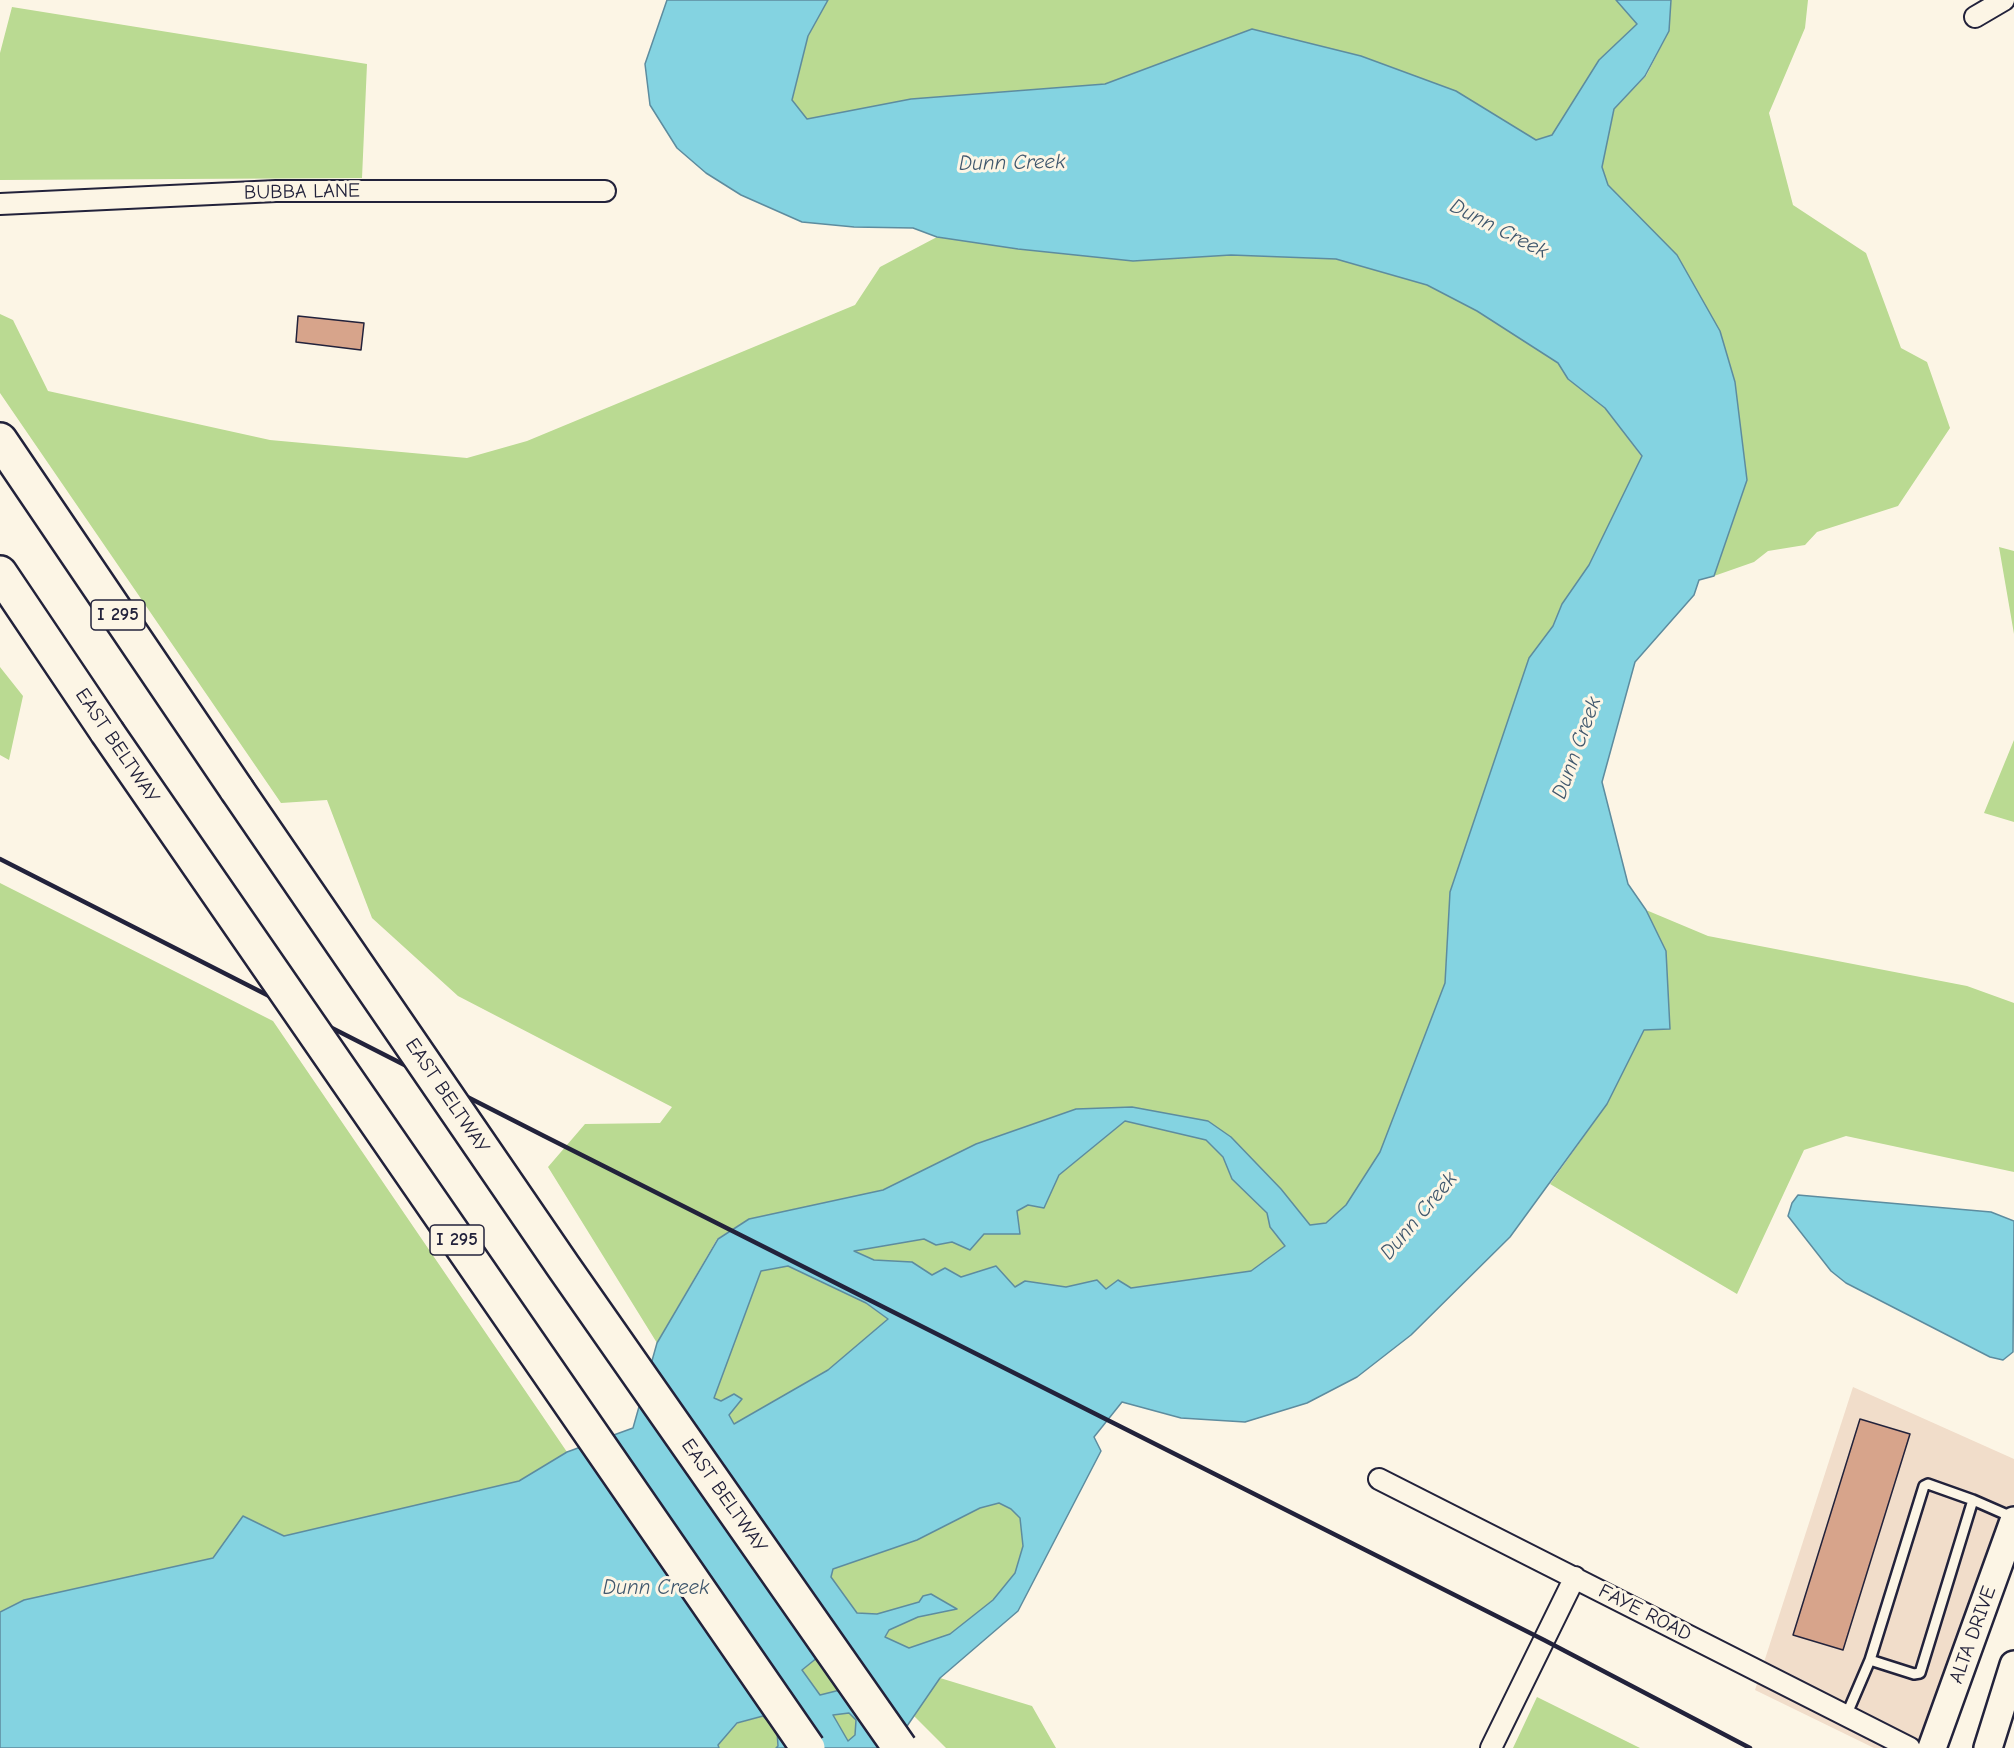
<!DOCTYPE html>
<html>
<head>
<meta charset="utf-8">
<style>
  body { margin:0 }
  canvas { display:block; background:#fcf5e5 }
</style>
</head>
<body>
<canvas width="2014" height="1748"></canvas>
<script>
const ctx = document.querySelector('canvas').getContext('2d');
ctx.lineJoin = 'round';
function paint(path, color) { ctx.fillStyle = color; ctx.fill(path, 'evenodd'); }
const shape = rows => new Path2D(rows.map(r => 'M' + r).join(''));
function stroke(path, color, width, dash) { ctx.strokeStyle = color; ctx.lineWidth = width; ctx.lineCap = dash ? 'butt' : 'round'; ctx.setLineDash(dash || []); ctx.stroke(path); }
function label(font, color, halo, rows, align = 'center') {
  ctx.font = font + ' "Comic Neue",sans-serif'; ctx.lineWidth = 6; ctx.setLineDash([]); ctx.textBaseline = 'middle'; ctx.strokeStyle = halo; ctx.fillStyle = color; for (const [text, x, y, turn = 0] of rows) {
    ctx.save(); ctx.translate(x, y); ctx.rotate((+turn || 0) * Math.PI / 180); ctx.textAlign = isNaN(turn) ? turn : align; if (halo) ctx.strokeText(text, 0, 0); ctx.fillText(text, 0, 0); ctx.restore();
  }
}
paint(shape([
  [1853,1387,2014,1459,2014,1503,1934,1748,1874,1748,1755,1690]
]), '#f1ddca');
paint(shape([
  [828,0,1616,0,1637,24,1599,60,1552,135,1536,140,1456,91,1361,56,1252,29,1105,84,911,99,807,119,792,101,808,36],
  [1671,0,1808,0,1805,28,1769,113,1793,205,1866,253,1901,348,1927,362,1950,428,1898,506,1817,532,1805,545,1768,551,1754,562,1714,576,1747,480,1677,256,1608,185,1602,167,1614,109,1646,76,1669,31],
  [12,7,367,64,362,178,0,180,0,53],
  [937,237,1018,249,1133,261,1231,255,1336,259,1427,285,1477,311,1558,363,1568,379,1605,408,1642,457,1589,565,1562,604,1553,626,1529,658,1450,892,1445,983,1380,1152,1346,1205,1326,1223,1310,1225,1281,1189,1231,1137,1132,1107,976,1144,883,1190,749,1219,717,1239,657,1343,548,1167,585,1124,660,1123,672,1107,458,996,372,918,327,800,281,803,0,393,0,314,13,320,48,391,270,440,467,458,527,441,855,305,880,267],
  [1999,547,2014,551,2014,634],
  [0,667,23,696,9,760,0,755],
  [2014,740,2014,822,1984,813],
  [0,883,273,1021,567,1452,519,1481,284,1536,243,1516,213,1558,24,1600,0,1612],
  [1646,910,1708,936,1967,986,2014,1003,2014,1172,1846,1136,1804,1150,1737,1294,1550,1184,1607,1104,1644,1030,1666,951],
  [1125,1121,1206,1140,1223,1157,1232,1179,1267,1213,1270,1227,1285,1246,1251,1271,1131,1288,1105,1289,1097,1280,1066,1287,1025,1281,1014,1288,996,1266,961,1277,932,1276,912,1262,874,1260,853,1251,924,1239,936,1245,952,1242,970,1249,984,1234,1020,1234,1017,1211,1028,1205,1044,1208,1059,1175],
  [788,1266,866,1303,888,1319,828,1370,734,1425,728,1415,741,1399,720,1401,714,1398,760,1271],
  [999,1503,1011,1509,1020,1518,1023,1546,1015,1573,993,1600,950,1634,909,1648,884,1637,889,1630,918,1617,956,1609,919,1602,877,1614,856,1613,831,1577,833,1569,917,1540,980,1508],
  [823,1653,845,1689,820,1695,802,1670],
  [940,1678,1032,1706,1056,1748,946,1748,914,1716],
  [1537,1697,1640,1748,1513,1748],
  [849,1713,856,1719,855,1735,848,1742,833,1715],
  [763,1716,777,1731,778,1746,776,1748,719,1748,718,1745,738,1723]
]), '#bada92');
const water = shape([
  [667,0,828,0,808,36,792,100,807,119,911,99,1105,84,1252,29,1361,56,1456,91,1536,140,1552,135,1599,60,1637,24,1616,0,1671,0,1669,31,1645,76,1614,109,1602,167,1608,185,1677,255,1720,331,1735,382,1747,480,1714,576,1699,580,1694,595,1635,662,1602,782,1628,884,1646,910,1666,951,1670,1029,1644,1030,1607,1104,1510,1237,1411,1335,1357,1377,1307,1403,1245,1422,1181,1418,1122,1402,1094,1437,1101,1451,1018,1611,940,1678,892,1748,776,1748,778,1746,777,1731,763,1716,737,1723,718,1745,719,1748,0,1748,0,1612,24,1600,213,1558,243,1516,284,1536,519,1481,567,1452,633,1428,657,1343,718,1239,749,1219,883,1190,976,1144,1076,1109,1132,1107,1208,1121,1231,1137,1281,1189,1310,1225,1326,1223,1346,1205,1380,1152,1445,983,1450,892,1529,658,1553,626,1562,604,1589,565,1642,456,1605,408,1568,379,1558,363,1477,311,1427,285,1336,259,1231,255,1133,261,1018,249,937,237,913,228,854,227,802,222,741,195,706,173,677,148,650,105,645,64,667,0],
  [1125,1121,1206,1140,1223,1157,1232,1179,1267,1213,1270,1227,1285,1246,1251,1271,1131,1288,1118,1280,1106,1289,1097,1280,1066,1287,1025,1281,1015,1287,996,1266,961,1277,945,1268,932,1275,912,1262,874,1260,854,1251,924,1239,936,1245,952,1242,970,1250,984,1234,1020,1234,1017,1211,1028,1205,1044,1208,1059,1175,1125,1121],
  [788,1266,866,1303,888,1319,828,1370,734,1424,729,1415,742,1399,734,1394,721,1401,714,1398,761,1271,788,1266],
  [999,1503,1011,1509,1020,1518,1023,1546,1015,1573,993,1600,950,1634,909,1648,885,1637,889,1630,918,1617,957,1609,931,1594,923,1596,919,1602,877,1614,857,1613,831,1577,833,1569,917,1540,980,1508,999,1503],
  [823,1653,844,1689,820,1695,802,1670,823,1653],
  [849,1713,856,1720,855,1735,848,1741,833,1715,849,1713],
  [1798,1195,1991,1212,2014,1221,2013,1352,2003,1360,1990,1357,1846,1283,1831,1271,1788,1216,1792,1203,1798,1195]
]);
paint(water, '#84d3e1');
stroke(water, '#5d8c9f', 1.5);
const building = shape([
  [298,316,364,323,361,350,296,342,298,316],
  [1860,1419,1910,1434,1843,1650,1793,1635,1860,1419]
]);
paint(building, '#d7a48b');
stroke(building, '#22223b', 1.5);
const lane = shape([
  [1870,1660,1914,1674,1920,1673,1973,1500],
  [1846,1716,1870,1660,1924,1486,1928,1484,1973,1500,2014,1518]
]);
const street = shape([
  [1975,17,2004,0],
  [0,204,276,191,605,191],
  [1379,1479,1910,1748],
  [1491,1748,1575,1577]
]);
const secondary = shape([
  [1932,1748,2014,1521],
  [1988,1748,2014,1665]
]);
const highway = shape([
  [0,440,237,790],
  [0,573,107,732]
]);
stroke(lane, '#22223b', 14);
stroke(street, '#22223b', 24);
stroke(secondary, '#22223b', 32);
stroke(highway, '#22223b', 38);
stroke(lane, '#fcf5e5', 9);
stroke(street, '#fcf5e5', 20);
stroke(secondary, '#fcf5e5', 27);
stroke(highway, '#fcf5e5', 33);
stroke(shape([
  [0,859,544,1136,1544,1640,1750,1748]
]), '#22223b', 4.5);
const highwayBridge = shape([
  [107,732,808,1748],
  [237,790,563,1266,900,1748]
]);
stroke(highwayBridge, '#22223b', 38, []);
stroke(highwayBridge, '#fcf5e5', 33);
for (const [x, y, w] of [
  [118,615,54],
  [457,1240,54]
]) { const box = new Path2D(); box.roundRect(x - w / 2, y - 15, w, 30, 4.5); ctx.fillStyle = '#fcf5e5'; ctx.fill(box); stroke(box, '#22223b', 1.5); }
label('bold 18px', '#22223b', null, [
  ["I 295",118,615],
  ["I 295",457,1240]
]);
label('20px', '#22223b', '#fcf5e5', [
  ["BUBBA LANE",302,192,-1],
  ["EAST BELTWAY",117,746,56],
  ["EAST BELTWAY",447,1096,56],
  ["EAST BELTWAY",724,1496,55],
  ["FAYE ROAD",1645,1613,27],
  ["ALTA DRIVE",1973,1635,-70]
]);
label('italic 21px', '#3f576d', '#fcf5e5', [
  ["Dunn Creek",1012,163,-1],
  ["Dunn Creek",1499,229,27],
  ["Dunn Creek",1577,748,-70],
  ["Dunn Creek",1419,1216,-50],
  ["Dunn Creek",656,1588]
]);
</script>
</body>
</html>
